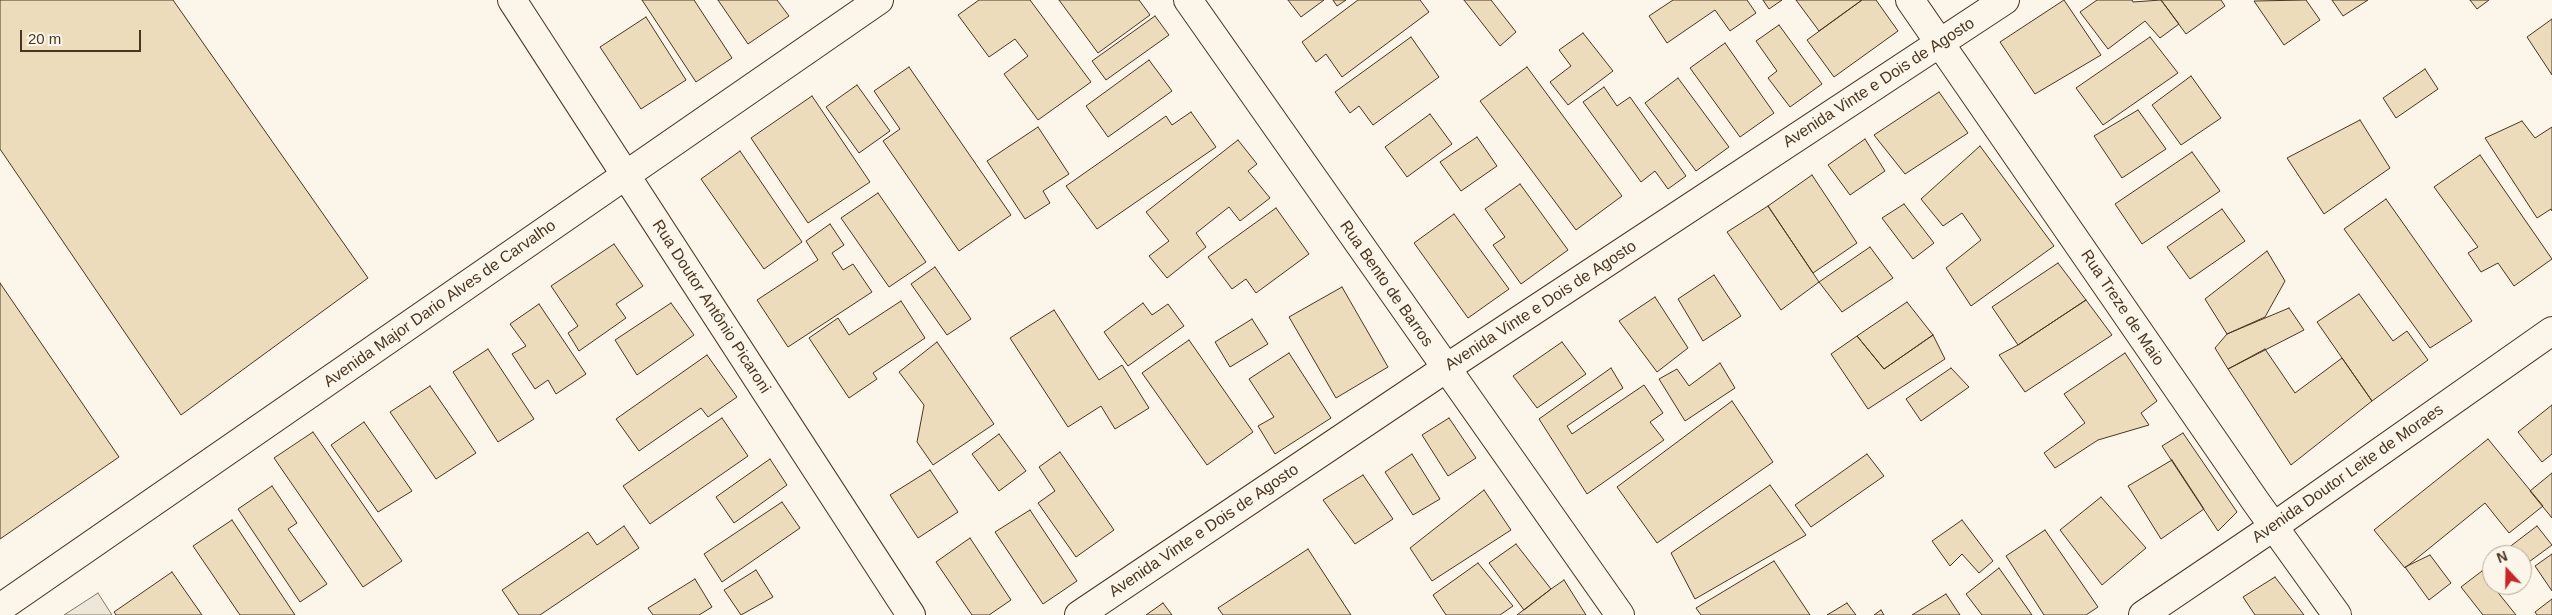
<!DOCTYPE html>
<html>
<head>
<meta charset="utf-8">
<style>
  body { margin:0 }
  #map { position:relative; width:2552px; height:615px; overflow:hidden; background:#fbf6e9; font-family:Arial,sans-serif }
  canvas { display:block }
  .north { position:absolute; left:2482px; top:545px; width:50px; height:50px; box-sizing:border-box; background:#fbf6e9; border:1px solid #b4a999; border-radius:50%; rotate:339deg; font-size:14px; font-weight:700; line-height:20px; text-align:center; color:#4a3520 }
  .north::after { content:''; display:block; margin:auto; width:18px; height:22px; background:#c62828; clip-path:polygon(50% 0,100% 100%,50% 72%,0 100%) }
  .scale { position:absolute; left:20px; top:30px; width:121px; height:22px; box-sizing:border-box; border:2px solid #4a3520; border-top:0; padding-left:6px; font-size:15px; line-height:18px; white-space:nowrap; color:#4a3520; -webkit-text-stroke:4px #fbf6e9; paint-order:stroke }
</style>
</head>
<body>
<div id="map">
<canvas width="2552" height="615"></canvas>
<div class="north">N</div>
<div class="scale">20 m</div>
</div>
<script>
const ctx = document.querySelector('canvas').getContext('2d');
ctx.lineJoin = 'round';
function paint(path, color) { ctx.fillStyle = color; ctx.fill(path, 'evenodd'); }
const shape = rows => new Path2D(rows.map(r => 'M' + r).join(''));
function stroke(path, color, width, dash) { ctx.strokeStyle = color; ctx.lineWidth = width; ctx.lineCap = dash ? 'butt' : 'round'; ctx.setLineDash(dash || []); ctx.stroke(path); }
function label(font, color, halo, rows, align = 'center') {
  ctx.font = font + ' Arial,sans-serif'; ctx.lineWidth = 4; ctx.setLineDash([]); ctx.textBaseline = 'middle'; ctx.strokeStyle = halo; ctx.fillStyle = color; for (const [text, x, y, turn = 0] of rows) {
    ctx.save(); ctx.translate(x, y); ctx.rotate((+turn || 0) * Math.PI / 180); ctx.textAlign = isNaN(turn) ? turn : align; if (halo) ctx.strokeText(text, 0, 0); ctx.fillText(text, 0, 0); ctx.restore();
  }
}
const green = shape([
  [98,593,112,615,64,615,98,593]
]);
paint(green, '#ede6d9');
stroke(green, '#887966', 1);
const building = shape([
  [0,0,173,0,368,278,181,415,0,149,0,0],
  [642,0,694,0,732,58,696,82,642,0],
  [718,0,777,0,789,16,748,44,718,0],
  [979,0,1030,0,1091,82,1038,120,1004,74,1028,56,1015,39,989,57,958,15,979,0],
  [1059,0,1139,0,1150,15,1098,53,1059,0],
  [1288,0,1324,0,1301,17,1288,0],
  [1333,0,1346,0,1337,6,1333,0],
  [1358,0,1420,0,1429,12,1342,77,1326,54,1316,62,1302,42,1358,0],
  [1464,0,1491,0,1516,32,1500,46,1464,0],
  [1673,0,1747,0,1756,13,1730,31,1715,10,1667,43,1649,16,1673,0],
  [1763,0,1782,0,1769,9,1763,0],
  [1796,0,1862,0,1819,31,1796,0],
  [1862,0,1876,0,1898,31,1834,77,1807,40,1862,0],
  [2064,0,2101,55,2035,94,2000,42,2064,0],
  [2097,0,2132,0,2133,2,2161,0,2179,24,2160,38,2145,21,2108,49,2080,12,2097,0],
  [2161,0,2221,0,2225,6,2186,34,2161,0],
  [2306,0,2320,20,2284,45,2254,1,2306,0],
  [2332,0,2368,0,2343,16,2332,0],
  [2470,0,2489,0,2477,9,2470,0],
  [1155,16,1169,35,1106,80,1092,61,1155,16],
  [646,17,686,80,641,109,600,47,646,17],
  [2552,19,2552,75,2527,37,2552,19],
  [1779,25,1822,84,1790,107,1768,78,1777,71,1756,41,1779,25],
  [1583,33,1613,71,1568,105,1550,82,1571,66,1559,50,1583,33],
  [1411,37,1439,77,1373,125,1359,106,1350,113,1335,92,1411,37],
  [2150,37,2178,73,2103,125,2076,88,2150,37],
  [1725,43,1774,113,1740,137,1690,68,1725,43],
  [1149,60,1172,91,1108,137,1086,106,1149,60],
  [909,67,1011,215,959,251,883,141,900,129,874,91,909,67],
  [1527,67,1622,196,1576,230,1480,101,1527,67],
  [2425,69,2438,89,2396,118,2383,98,2425,69],
  [2191,76,2221,118,2181,145,2152,105,2191,76],
  [1678,78,1729,147,1696,171,1645,103,1678,78],
  [857,85,890,131,859,153,826,107,857,85],
  [1604,87,1617,106,1630,97,1686,176,1668,189,1655,171,1641,182,1583,102,1604,87],
  [1939,92,1968,133,1905,174,1874,135,1939,92],
  [812,96,870,182,808,223,751,138,812,96],
  [2138,110,2166,149,2122,178,2094,136,2138,110],
  [1191,112,1216,147,1097,229,1066,186,1166,116,1172,125,1191,112],
  [1430,114,1452,144,1407,177,1385,147,1430,114],
  [2360,120,2390,168,2324,214,2287,158,2360,120],
  [2522,121,2535,138,2552,127,2552,211,2551,209,2537,218,2485,138,2522,121],
  [1038,127,1069,174,1043,191,1050,203,1025,219,987,161,1038,127],
  [1477,137,1497,166,1461,191,1440,162,1477,137],
  [1865,139,1885,171,1850,195,1828,165,1865,139],
  [1238,140,1257,164,1248,171,1270,198,1240,221,1229,207,1196,233,1206,247,1167,278,1149,256,1169,241,1146,212,1238,140],
  [1980,146,2054,246,1971,306,1946,268,1981,240,1962,213,1943,226,1921,199,1980,146],
  [740,151,802,242,764,269,701,179,740,151],
  [2192,152,2220,191,2142,244,2115,204,2192,152],
  [2480,155,2552,259,2514,286,2498,263,2481,272,2468,253,2478,247,2434,187,2480,155],
  [1812,175,1857,243,1813,273,1768,206,1812,175],
  [1520,184,1568,250,1521,284,1493,245,1505,237,1485,209,1520,184],
  [878,193,926,262,889,287,841,218,878,193],
  [2386,199,2472,321,2430,348,2344,229,2386,199],
  [1904,204,1934,243,1913,259,1882,218,1904,204],
  [1768,206,1819,282,1781,310,1727,232,1768,206],
  [1276,208,1309,254,1256,293,1246,279,1232,289,1208,257,1276,208],
  [2222,209,2245,241,2190,279,2167,247,2222,209],
  [1454,214,1509,289,1468,318,1414,243,1454,214],
  [830,224,844,245,832,253,843,270,853,264,872,292,788,347,757,300,818,260,806,241,830,224],
  [614,244,643,286,616,304,626,318,579,351,568,333,578,326,551,286,614,244],
  [1870,247,1893,278,1842,312,1819,282,1870,247],
  [2267,251,2285,281,2265,317,2227,334,2205,299,2267,251],
  [2058,263,2086,300,2018,345,1992,307,2058,263],
  [935,267,971,319,947,335,911,284,935,267],
  [1714,275,1741,316,1703,341,1678,299,1714,275],
  [0,283,119,457,0,539,0,283],
  [1342,287,1388,367,1336,398,1289,317,1342,287],
  [2359,294,2393,341,2407,331,2428,360,2372,401,2317,322,2359,294],
  [1655,297,1688,348,1657,372,1619,321,1655,297],
  [2086,300,2112,335,2025,392,1999,355,2018,345,2086,300],
  [901,301,925,338,873,373,877,379,849,398,809,338,838,318,849,335,901,301],
  [1907,302,1933,335,1884,369,1857,336,1907,302],
  [671,303,694,335,637,375,615,340,671,303],
  [1143,303,1152,315,1168,304,1184,326,1128,366,1104,332,1143,303],
  [539,304,586,374,556,394,548,380,535,389,512,354,526,346,510,324,539,304],
  [2289,308,2304,330,2228,369,2215,348,2227,334,2289,308],
  [1054,310,1099,380,1122,365,1149,408,1115,429,1101,406,1068,427,1010,338,1054,310],
  [1252,319,1268,344,1230,367,1215,342,1252,319],
  [1933,335,1945,359,1868,409,1831,354,1857,336,1884,369,1933,335],
  [1189,340,1253,432,1207,465,1142,373,1189,340],
  [937,342,994,424,933,465,917,442,924,405,899,372,937,342],
  [1562,342,1586,374,1537,408,1513,376,1562,342],
  [488,349,534,419,498,442,453,372,488,349],
  [2265,349,2295,393,2342,358,2372,401,2291,465,2228,369,2265,349],
  [1289,353,1331,418,1275,454,1258,426,1274,417,1249,379,1289,353],
  [2125,353,2157,401,2141,413,2149,425,2098,440,2055,468,2044,453,2085,423,2064,394,2125,353],
  [707,355,737,397,708,417,701,408,639,451,616,419,707,355],
  [1720,363,1735,388,1685,421,1659,379,1677,369,1689,386,1720,363],
  [1611,368,1623,388,1567,426,1572,434,1644,385,1663,413,1650,422,1664,440,1587,494,1539,419,1611,368],
  [1951,368,1969,387,1921,421,1906,399,1951,368],
  [430,386,476,453,436,479,390,412,430,386],
  [1732,401,1773,462,1657,543,1617,487,1732,401],
  [2552,405,2552,454,2542,462,2518,432,2552,405],
  [722,418,748,456,650,524,623,486,722,418],
  [1449,418,1476,458,1448,476,1422,435,1449,418],
  [364,422,412,491,378,512,331,445,364,422],
  [313,432,402,561,363,587,274,458,313,432],
  [2183,433,2237,512,2218,531,2162,446,2183,433],
  [999,434,1026,471,999,491,972,454,999,434],
  [2488,439,2543,506,2509,533,2485,503,2405,568,2374,530,2488,439],
  [1060,452,1114,530,1076,557,1038,503,1055,491,1039,467,1060,452],
  [1412,454,1440,499,1413,515,1385,472,1412,454],
  [1867,454,1884,476,1811,527,1795,505,1867,454],
  [770,459,787,485,734,523,716,497,770,459],
  [2172,460,2204,509,2161,539,2128,486,2172,460],
  [930,470,958,512,918,538,890,495,930,470],
  [2552,473,2552,518,2530,491,2552,473],
  [1363,475,1393,519,1355,544,1323,500,1363,475],
  [1770,485,1806,535,1695,599,1671,553,1770,485],
  [272,486,297,523,288,529,327,584,300,602,238,509,272,486],
  [1484,490,1511,530,1432,581,1410,548,1484,490],
  [2101,497,2146,548,2102,585,2060,530,2101,497],
  [782,502,800,528,722,582,704,554,782,502],
  [1030,510,1077,581,1043,604,995,532,1030,510],
  [232,520,295,615,240,615,193,546,232,520],
  [1962,520,1993,561,1979,573,1962,554,1950,566,1932,541,1962,520],
  [624,526,639,548,540,615,519,615,502,590,588,532,597,545,624,526],
  [2537,526,2552,545,2522,567,2522,555,2499,555,2537,526],
  [2045,530,2098,607,2086,615,2044,615,2006,556,2045,530],
  [970,538,1011,600,989,615,972,615,936,562,970,538],
  [1516,544,1551,589,1524,610,1489,563,1516,544],
  [1308,549,1351,615,1223,615,1218,608,1308,549],
  [2552,554,2552,591,2535,566,2552,554],
  [2430,555,2451,583,2429,600,2405,567,2430,555],
  [1774,561,1810,615,1701,615,1696,608,1774,561],
  [1478,563,1513,606,1500,615,1446,615,1433,595,1478,563],
  [1999,568,2032,615,1982,615,1966,594,1999,568],
  [756,570,773,597,741,615,724,590,756,570],
  [2482,571,2492,585,2516,615,2483,615,2461,587,2482,571],
  [172,572,202,615,116,615,114,612,172,572],
  [2275,577,2304,615,2255,615,2243,597,2275,577],
  [695,579,712,607,699,615,653,615,648,608,695,579],
  [1564,580,1586,615,1517,615,1551,589,1564,580],
  [1946,594,1960,615,1912,615,1946,594],
  [2552,599,2552,615,2537,615,2535,612,2552,599],
  [1163,603,1172,615,1146,615,1163,603],
  [1847,603,1856,615,1827,615,1847,603],
  [1881,610,1884,615,1874,615,1881,610]
]);
paint(building, '#ecdcbc');
stroke(building, '#4a3520', 1);
const street = shape([
  [512,0,911,615],
  [1188,0,1620,615],
  [1910,0,2256,502,2337,615],
  [0,608,879,0],
  [1079,615,1445,369,2005,0]
]);
const secondary = shape([
  [2143,615,2273,527,2552,331]
]);
stroke(street, '#4a3520', 30);
stroke(secondary, '#4a3520', 30);
stroke(street, '#fbf6e9', 28);
stroke(secondary, '#fbf6e9', 28);
label('16px', '#4a3520', '#fbf6e9', [
  ["Avenida Vinte e Dois de Agosto",1879,83,-33],
  ["Rua Bento de Barros",1386,284,55],
  ["Avenida Major Dario Alves de Carvalho",440,304,-35],
  ["Avenida Vinte e Dois de Agosto",1541,306,-33],
  ["Rua Doutor Antônio Picaroni",711,307,57],
  ["Rua Treze de Maio",2122,308,56],
  ["Avenida Doutor Leite de Moraes",2348,474,-35],
  ["Avenida Vinte e Dois de Agosto",1204,531,-34]
]);
</script>
</body>
</html>
